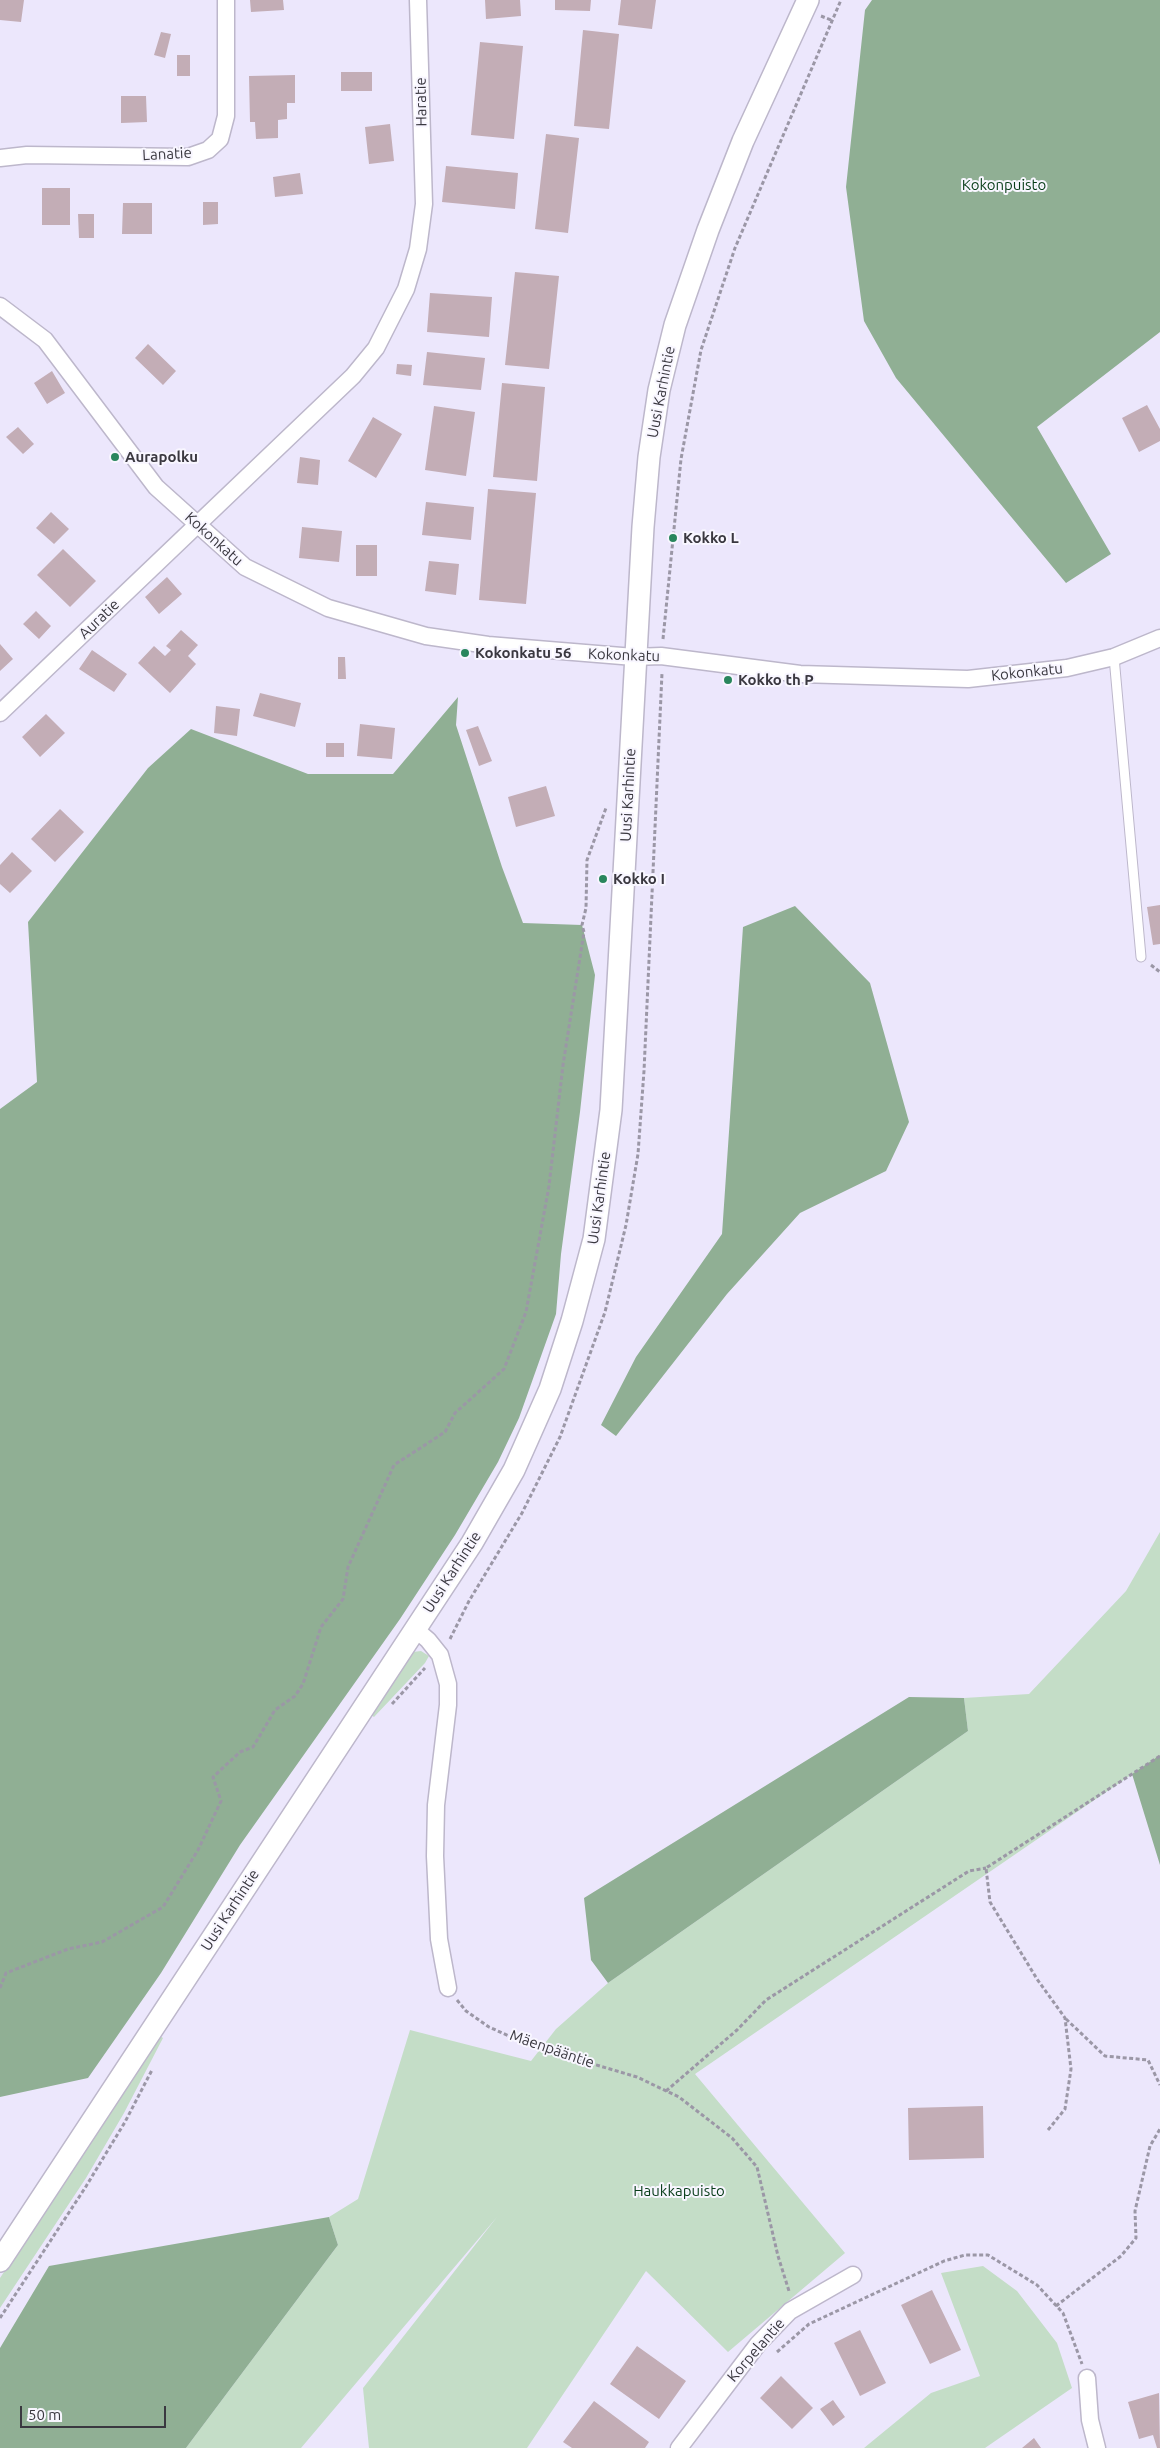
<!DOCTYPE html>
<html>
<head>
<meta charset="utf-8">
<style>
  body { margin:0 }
  #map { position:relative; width:1160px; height:2448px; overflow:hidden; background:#ece7fc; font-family:Ubuntu,sans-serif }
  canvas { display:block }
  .scale { position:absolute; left:20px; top:2406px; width:146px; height:22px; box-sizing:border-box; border:2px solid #3a3840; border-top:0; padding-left:6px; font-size:15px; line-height:18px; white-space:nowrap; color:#3a3840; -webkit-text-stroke:4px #f8f6ff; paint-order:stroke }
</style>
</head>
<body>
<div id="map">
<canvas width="1160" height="2448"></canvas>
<div class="scale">50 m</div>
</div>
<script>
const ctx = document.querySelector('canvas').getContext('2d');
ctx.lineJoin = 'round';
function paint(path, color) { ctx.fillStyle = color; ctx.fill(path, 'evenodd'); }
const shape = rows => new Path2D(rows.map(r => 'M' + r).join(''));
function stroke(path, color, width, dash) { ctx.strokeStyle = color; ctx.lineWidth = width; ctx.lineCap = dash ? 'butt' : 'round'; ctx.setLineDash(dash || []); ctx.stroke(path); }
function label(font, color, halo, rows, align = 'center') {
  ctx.font = font + ' Ubuntu,sans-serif'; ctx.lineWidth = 4; ctx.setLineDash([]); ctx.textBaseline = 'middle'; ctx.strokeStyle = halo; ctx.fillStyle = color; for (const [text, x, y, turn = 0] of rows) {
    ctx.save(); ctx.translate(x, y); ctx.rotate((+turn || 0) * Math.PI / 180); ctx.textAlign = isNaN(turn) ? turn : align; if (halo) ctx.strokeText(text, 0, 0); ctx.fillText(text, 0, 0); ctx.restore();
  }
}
paint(shape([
  [1160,1532,1160,1755,695,2074,845,2253,728,2352,646,2271,527,2448,369,2448,363,2388,497,2217,301,2448,186,2448,338,2245,329,2217,358,2199,410,2030,531,2061,556,2029,608,1983,968,1731,964,1698,1029,1694,1126,1591],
  [421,1651,429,1656,425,1663,374,1717,371,1715,413,1652],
  [160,2036,163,2038,124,2113,86,2178,0,2308,0,2278],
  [983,2266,1017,2291,1057,2343,1072,2388,985,2448,864,2448,931,2393,980,2376,941,2273]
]), '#c4ddc7');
paint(shape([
  [872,0,1160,0,1160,332,1037,427,1111,554,1066,583,896,378,864,321,846,187,865,10],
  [458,697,456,725,502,867,523,923,582,925,595,975,580,1112,561,1254,556,1314,519,1418,498,1462,455,1535,400,1619,240,1845,161,1973,88,2078,0,2097,0,1109,37,1082,28,922,148,768,191,729,308,774,393,774],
  [795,906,870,983,909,1122,886,1171,800,1213,727,1294,616,1436,601,1425,636,1357,722,1234,743,927],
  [909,1697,964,1698,968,1731,608,1983,591,1960,584,1898],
  [1160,1755,1160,1865,1132,1774],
  [329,2217,338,2245,186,2448,0,2448,0,2348,49,2266]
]), '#90af94');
paint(shape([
  [0,0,24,0,21,22,0,20],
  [250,0,283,0,284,10,251,12],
  [485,0,520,0,521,16,486,19],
  [555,0,591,0,590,11,555,10],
  [621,0,656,0,652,29,618,25],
  [583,30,619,34,609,129,574,126],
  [161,32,171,34,165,58,154,55],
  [480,42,523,46,514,139,471,135],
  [177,55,190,55,190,76,177,76],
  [341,72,372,72,372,91,341,91],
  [295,75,295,103,287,103,287,119,278,120,278,138,256,139,255,122,250,122,249,76],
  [121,96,146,96,147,122,121,123],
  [390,124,394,161,369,164,365,127],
  [546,134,579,138,568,233,535,229],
  [446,166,518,173,515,209,442,202],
  [300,173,303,194,275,197,273,177],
  [42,188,70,188,70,225,42,225],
  [203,202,218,202,218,224,203,225],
  [123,203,152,203,152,234,122,234],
  [78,214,94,214,94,238,79,238],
  [515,272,559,276,549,369,505,365],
  [430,293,492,297,489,337,427,332],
  [148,344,176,371,163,385,135,358],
  [427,352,485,358,481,390,423,385],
  [397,364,412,365,411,376,396,374],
  [52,371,65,393,47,404,34,383],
  [502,383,545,387,537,481,493,477],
  [1147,405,1160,429,1160,441,1139,452,1122,418],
  [434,406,475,412,466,476,425,470],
  [373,417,402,434,376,478,348,461],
  [18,427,34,444,23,454,6,437],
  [300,457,320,460,318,485,297,483],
  [488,489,536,493,526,604,479,600],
  [426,502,474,507,471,540,422,535],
  [51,512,69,529,54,544,36,528],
  [302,527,342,531,339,562,299,558],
  [356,545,377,545,377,576,356,576],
  [63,549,96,581,70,607,37,575],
  [429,561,459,564,456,595,425,591],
  [167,577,182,594,159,614,145,597],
  [36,611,51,626,39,639,23,624],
  [181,630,198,645,188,656,196,664,170,693,138,663,154,646,165,656,171,650,166,646],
  [0,644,13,659,0,671],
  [92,650,127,674,114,692,79,669],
  [338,657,345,657,346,679,338,679],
  [260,693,301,703,295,727,253,716],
  [216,706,240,709,237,736,214,733],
  [46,714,65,733,40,757,22,737],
  [360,724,395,728,392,759,357,756],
  [478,726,492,761,479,766,466,730],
  [326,743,344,743,344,757,326,757],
  [546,786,555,816,516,827,508,797],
  [60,809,84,832,55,862,31,839],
  [12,852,32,871,10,893,0,884,0,865],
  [1160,905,1160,944,1153,945,1147,907],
  [983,2106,984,2158,909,2160,908,2108],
  [932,2290,961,2350,930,2364,901,2305],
  [860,2330,886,2383,860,2396,834,2343],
  [637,2346,686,2381,659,2419,610,2384],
  [781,2376,813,2408,792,2429,760,2398],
  [1159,2393,1160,2448,1157,2448,1153,2435,1139,2439,1128,2402],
  [833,2400,845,2417,833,2426,820,2409],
  [594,2401,649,2442,645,2448,572,2448,563,2442],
  [1034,2438,1041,2448,1022,2448]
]), '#c3adb6');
const service = shape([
  [1114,657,1141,957]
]);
const minor = shape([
  [0,158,27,155,188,157,208,150,220,139,226,116,226,0],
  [0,306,45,340,156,487,245,567,328,608,426,636,488,645,634,657,661,656,800,674,968,679,1067,668,1114,657,1160,638],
  [0,713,353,376,376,348,406,289,418,249,424,204,418,0],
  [415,1629,428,1640,440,1655,448,1684,448,1705,436,1805,435,1856,439,1939,448,1988],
  [1087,2378,1090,2420,1097,2448],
  [679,2448,758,2344,790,2311,853,2275]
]);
const tertiary = shape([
  [0,2261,472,1543,514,1470,550,1389,572,1321,594,1239,611,1110,643,527,649,457,659,390,675,325,708,230,743,141,808,0]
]);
stroke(service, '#bdb7cb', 11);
stroke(minor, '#bdb7cb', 19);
stroke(tertiary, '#bdb7cb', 24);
stroke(shape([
  [821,16,831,20],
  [663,639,681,459,701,350,735,248,841,0],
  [1151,965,1160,972],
  [450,1639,469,1601,522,1513,560,1437,605,1312,626,1225,638,1154,644,1071,662,673],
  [392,1704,425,1668],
  [0,1988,6,1973,68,1949,102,1942,163,1907,198,1850,221,1801,213,1777,240,1752,253,1747,275,1710,295,1696,303,1684,321,1627,343,1599,348,1567,394,1465,445,1432,455,1413,504,1369,526,1312,549,1186,563,1065,584,932,582,925,586,908,587,860,606,808],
  [457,2000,466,2011,489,2027,529,2045,637,2077,679,2097,732,2138,757,2167,778,2256,789,2291],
  [1066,2019,1105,2056,1148,2060,1160,2085],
  [666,2091,737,2030,766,2000,969,1871,986,1868],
  [1048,2130,1065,2109,1071,2069,1065,2018,1037,1979,990,1902,986,1868,1160,1756],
  [1056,2306,1121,2256,1136,2238,1135,2211,1150,2146,1160,2129],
  [0,2318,85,2188,125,2122,152,2070],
  [777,2352,809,2324,944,2261,965,2255,988,2255,1037,2285,1063,2313,1082,2364]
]), '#9b97a6', 3, [4, 2.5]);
stroke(service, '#fff', 9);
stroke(minor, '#fff', 16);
stroke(tertiary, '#fff', 21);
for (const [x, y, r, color] of [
  [115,457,5,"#29865d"],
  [673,538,5,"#29865d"],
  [465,653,5,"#29865d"],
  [728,680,5,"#29865d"],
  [603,879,5,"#29865d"]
]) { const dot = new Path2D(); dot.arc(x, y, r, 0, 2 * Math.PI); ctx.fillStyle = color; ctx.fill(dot); stroke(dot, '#f8f6ff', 2); }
label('15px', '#3a3840', '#f8f6ff', [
  ["Haratie",421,102,-91],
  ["Lanatie",167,154,-3],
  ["Uusi Karhintie",661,392,-79],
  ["Kokonkatu",214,539,42],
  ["Auratie",99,619,-44],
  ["Kokonkatu",624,655,2],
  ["Kokonkatu",1027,672,-6],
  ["Uusi Karhintie",628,795,-87],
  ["Uusi Karhintie",599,1198,-82],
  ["Uusi Karhintie",452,1572,-57],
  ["Uusi Karhintie",230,1910,-57],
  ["Mäenpääntie",552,2049,19],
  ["Korpelantie",756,2350,-49]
]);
label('15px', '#083d19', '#f8f6ff', [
  ["Kokonpuisto",1004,185],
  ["Haukkapuisto",679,2191]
]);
label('bold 15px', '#3a3840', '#f8f6ff', [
  ["Aurapolku",125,457],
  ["Kokko L",683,538],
  ["Kokonkatu 56",475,653],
  ["Kokko th P",738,680],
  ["Kokko I",613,879]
], 'left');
</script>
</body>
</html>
